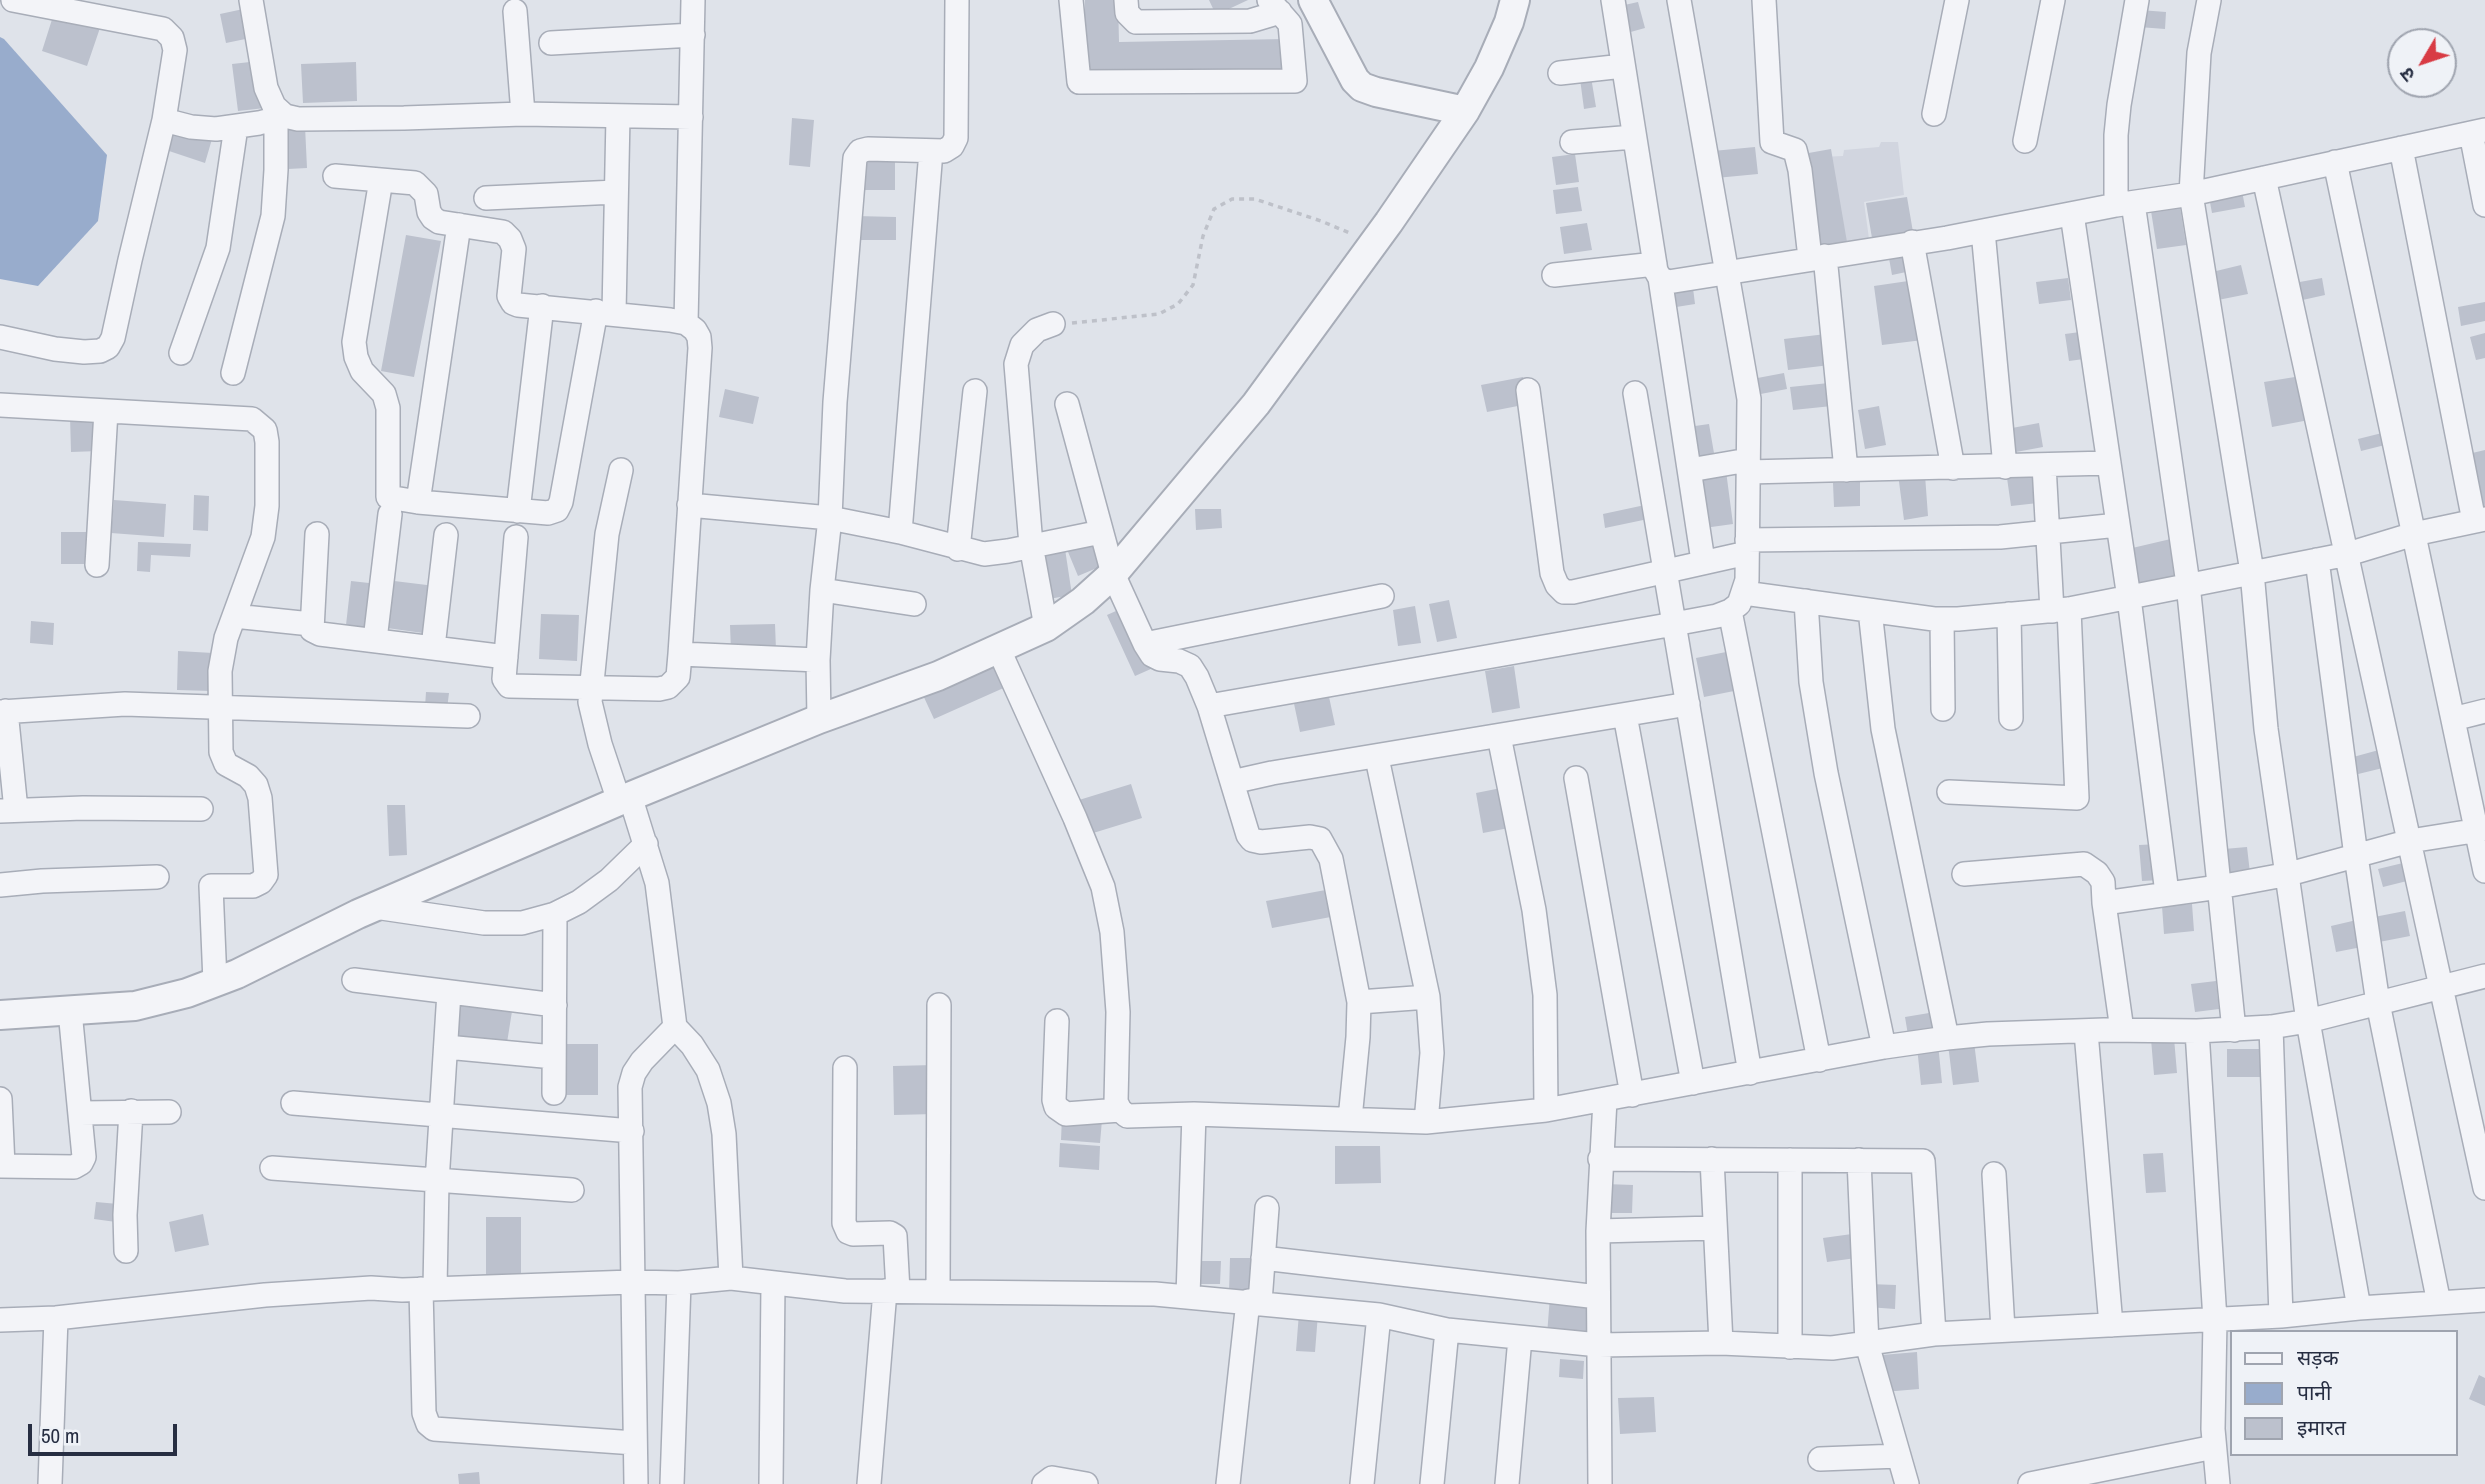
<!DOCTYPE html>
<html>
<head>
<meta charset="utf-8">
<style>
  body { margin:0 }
  #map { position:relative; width:2485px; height:1484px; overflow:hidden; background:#dfe3ea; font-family:"Archivo Narrow","Noto Sans Devanagari",sans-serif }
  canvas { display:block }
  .legend { position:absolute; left:2230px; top:1330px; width:228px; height:126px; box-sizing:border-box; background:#eff2f7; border:2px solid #9fa4af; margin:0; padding:9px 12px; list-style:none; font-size:21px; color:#272e42 }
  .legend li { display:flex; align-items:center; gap:14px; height:35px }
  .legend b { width:35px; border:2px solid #9fa4af }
  .north { position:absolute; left:2387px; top:28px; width:70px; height:70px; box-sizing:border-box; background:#eff2f7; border:2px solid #9fa4af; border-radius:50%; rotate:231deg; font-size:19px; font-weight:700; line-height:28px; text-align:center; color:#272e42 }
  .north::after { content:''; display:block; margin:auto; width:24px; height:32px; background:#d83b44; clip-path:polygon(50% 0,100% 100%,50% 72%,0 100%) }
  .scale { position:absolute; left:28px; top:1424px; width:149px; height:32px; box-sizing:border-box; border:4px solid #272e42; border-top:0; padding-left:9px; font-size:21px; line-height:24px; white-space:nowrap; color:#272e42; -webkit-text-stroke:5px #eff2f7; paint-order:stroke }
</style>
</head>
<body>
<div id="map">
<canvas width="2485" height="1484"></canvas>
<ul class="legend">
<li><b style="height:9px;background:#f3f4f8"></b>सड़क</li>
<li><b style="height:19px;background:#98accc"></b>पानी</li>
<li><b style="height:19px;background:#bcc1cd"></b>इमारत</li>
</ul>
<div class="north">उ</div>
<div class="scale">50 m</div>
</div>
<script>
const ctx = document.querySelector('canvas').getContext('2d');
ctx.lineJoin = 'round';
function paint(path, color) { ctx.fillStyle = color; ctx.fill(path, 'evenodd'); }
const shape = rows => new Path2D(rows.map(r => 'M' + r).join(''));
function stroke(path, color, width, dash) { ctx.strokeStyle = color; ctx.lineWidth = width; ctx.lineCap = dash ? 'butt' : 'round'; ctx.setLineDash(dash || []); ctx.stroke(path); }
paint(shape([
  [1881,142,1898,142,1904,195,1864,202,1869,239,1814,246,1800,158,1843,156,1844,150,1879,147]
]), '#d1d5df');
paint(shape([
  [0,37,4,39,107,155,98,221,38,286,0,279]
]), '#98accc');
paint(shape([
  [1085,0,1118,0,1119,42,1286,39,1287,74,1085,77],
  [1209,0,1248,0,1216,15],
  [1638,2,1645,28,1627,33,1620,6],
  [248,8,255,37,226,43,220,14],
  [55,10,101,25,87,66,42,51],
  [2140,10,2166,12,2165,29,2139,27],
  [259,61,265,108,238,111,232,64],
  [356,62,357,101,303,103,301,64],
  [1591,77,1596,107,1584,109,1580,79],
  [792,118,814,120,810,167,789,165],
  [175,126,212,139,205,163,166,150],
  [305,126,307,168,288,169,286,127],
  [1755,147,1758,174,1716,178,1713,151],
  [1831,149,1847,242,1819,247,1803,154],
  [1575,154,1579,182,1556,185,1552,157],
  [859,157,895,157,895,190,860,190],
  [1578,187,1582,211,1556,214,1553,190],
  [2242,191,2245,207,2212,213,2209,197],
  [1907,197,1913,232,1872,238,1866,203],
  [2180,207,2186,245,2157,249,2151,211],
  [856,216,896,217,896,240,856,240],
  [1587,223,1592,250,1564,254,1560,227],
  [406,235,441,241,414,377,381,371],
  [1906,243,1911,271,1892,275,1887,247],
  [2241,265,2248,294,2218,300,2212,272],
  [2068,278,2071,300,2039,304,2036,282],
  [2322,278,2325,295,2298,301,2294,283],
  [1915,280,1923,340,1882,345,1874,286],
  [1693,288,1695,304,1670,308,1668,291],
  [2485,302,2485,321,2461,326,2458,307],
  [2080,332,2084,359,2069,361,2065,334],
  [2485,333,2485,358,2476,360,2470,337],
  [1826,334,1830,365,1788,370,1784,339],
  [1784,373,1787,389,1750,396,1747,380],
  [2301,376,2309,420,2272,427,2264,382],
  [1523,377,1528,404,1487,412,1481,385],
  [1829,383,1832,406,1793,410,1790,387],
  [725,389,759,397,753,424,719,417],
  [1879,406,1886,445,1865,449,1858,410],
  [70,416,99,416,99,451,71,452],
  [2039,423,2043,447,2016,452,2012,428],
  [1709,424,1715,459,1694,462,1688,427],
  [2390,431,2393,443,2361,451,2358,439],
  [2485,450,2485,508,2482,509,2468,454],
  [1726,471,1733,524,1704,528,1696,476],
  [1898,474,1925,475,1928,516,1904,520],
  [2034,474,2038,503,2011,506,2007,478],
  [1860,482,1860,506,1834,507,1833,483],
  [194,495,209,496,208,531,193,530],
  [114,500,166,504,164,537,111,533],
  [1645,505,1648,519,1605,528,1603,514],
  [1195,509,1221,509,1222,528,1196,530],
  [61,532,92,532,93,564,61,564],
  [1093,536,1104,565,1078,576,1066,547],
  [2175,538,2183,578,2137,588,2128,549],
  [138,542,191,544,190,557,151,555,150,572,137,571],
  [1065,549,1072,595,1043,600,1037,553],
  [386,580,435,586,430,634,380,627],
  [351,581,378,584,373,628,346,625],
  [1449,600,1457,638,1437,642,1429,604],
  [1415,606,1421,643,1398,646,1393,610],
  [1125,607,1153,668,1135,676,1107,615],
  [541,614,579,615,577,661,539,659],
  [31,621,54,623,53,645,30,643],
  [775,624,776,650,731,651,730,625],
  [178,651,213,653,212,691,177,690],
  [1726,652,1734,691,1704,697,1696,658],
  [996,660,1008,686,934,719,922,693],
  [1514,666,1520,708,1492,713,1485,671],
  [426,692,449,693,447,709,425,707],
  [1328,692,1335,725,1300,732,1293,699],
  [2386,748,2391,766,2350,776,2346,759],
  [1131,784,1142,818,1090,834,1079,800],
  [1506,787,1514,827,1483,833,1476,793],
  [387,805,405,805,407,855,389,856],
  [2160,844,2162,880,2142,881,2139,845],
  [2247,847,2250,873,2226,875,2224,849],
  [2403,863,2407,881,2383,887,2378,869],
  [1331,889,1336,916,1272,928,1266,901],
  [2192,904,2194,931,2164,934,2162,906],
  [2405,911,2410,936,2374,943,2369,918],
  [2361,919,2367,946,2336,952,2331,926],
  [2216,981,2219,1009,2195,1012,2191,984],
  [458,997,513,1005,506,1049,452,1041],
  [1935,1012,1937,1031,1908,1035,1905,1017],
  [2174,1038,2177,1073,2154,1075,2151,1039],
  [1974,1042,1979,1082,1953,1085,1948,1044],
  [566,1044,598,1044,598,1095,566,1095],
  [1938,1044,1942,1083,1921,1085,1917,1047],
  [2227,1049,2262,1049,2262,1077,2227,1077],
  [934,1065,935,1114,894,1115,893,1066],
  [1062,1117,1102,1120,1100,1143,1061,1140],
  [1060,1143,1100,1146,1099,1170,1059,1167],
  [1335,1146,1380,1146,1381,1183,1335,1184],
  [2163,1153,2166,1192,2146,1193,2143,1154],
  [1605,1184,1633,1185,1632,1213,1604,1213],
  [96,1202,118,1204,116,1222,94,1219],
  [203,1214,209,1245,175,1252,169,1222],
  [486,1217,521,1217,521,1275,486,1275],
  [1852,1234,1856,1258,1827,1262,1823,1238],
  [1230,1258,1253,1258,1252,1294,1229,1293],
  [1195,1261,1221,1261,1220,1284,1195,1284],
  [1869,1284,1896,1285,1895,1309,1868,1307],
  [1550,1296,1590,1300,1588,1338,1547,1335],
  [1299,1313,1318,1314,1315,1352,1296,1351],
  [1917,1352,1919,1389,1884,1392,1882,1355],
  [1560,1359,1584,1361,1583,1379,1559,1377],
  [2479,1375,2485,1378,2485,1406,2469,1399],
  [1654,1397,1656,1432,1620,1434,1618,1398],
  [479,1472,480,1484,459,1484,458,1474]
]), '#bcc1cd');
const minor = shape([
  [251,0,266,88,274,106,285,116,298,119,404,118,523,114,691,117],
  [1071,0,1079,82,1295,81,1290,24,1269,0],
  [1126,0,1127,13,1136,22,1250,21,1280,12],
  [1613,0,1656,271,1660,278,1668,282,1947,238,2116,205,2191,194,2485,130],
  [1764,0,1772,142,1795,150,1800,170,1810,258],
  [2209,0,2199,53,2191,194,2252,572,2266,729,2308,1021,2359,1308],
  [515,11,523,114],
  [551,43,693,35],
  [1560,73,1623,66],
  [1934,114,1957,0],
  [164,120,191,127,216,129,259,123,285,116],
  [2471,133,2485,205],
  [2025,141,2053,0],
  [1572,142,1634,137],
  [2401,148,2474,521],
  [2335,162,2485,871],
  [335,176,415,183,426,194,429,212,433,218,439,222,503,232,510,239,514,249,509,296,513,303,518,305,670,320,686,323,695,330,699,337,700,348,680,654],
  [2264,178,2485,1188],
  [381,180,354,342,356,357,362,371,384,394,388,408,388,497,418,502,548,513,557,510,561,502,596,311],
  [486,198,616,192],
  [2133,203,2188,584,2234,1030],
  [2116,205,2116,135,2119,105,2137,0],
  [2072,214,2129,598,2167,893],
  [1983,231,2005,467],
  [1912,242,1953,468],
  [1825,256,1846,470],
  [1554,275,1655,264],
  [1660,278,1703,561],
  [614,313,618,116],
  [686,323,693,0],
  [0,337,55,349,84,352,100,351,108,347,113,338,130,260,164,120,175,50,172,38,163,29,13,0],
  [181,353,218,248,236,127],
  [233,373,273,216,276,170,276,119],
  [1528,390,1552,573,1557,585,1564,592,1573,592,1747,553],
  [1635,393,1750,1073],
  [1067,404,1113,574,1145,644,1152,655,1160,659,1179,661,1190,666,1197,677,1209,706,1248,835,1252,840,1261,842,1310,837,1320,839,1331,859,1359,1002,1358,1037,1350,1119],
  [0,405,252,419,265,430,267,442,267,506,263,537,226,638,220,671,221,752,226,764,248,776,256,785,260,798,266,875,261,882,253,886,211,886,215,982],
  [2044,465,2052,611],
  [1690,470,1748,460],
  [1748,472,2109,463],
  [418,502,459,225],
  [689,505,830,518,900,532,984,554,1008,551,1101,532],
  [518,511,542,306],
  [900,532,931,151],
  [317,534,312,630,320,634,506,657],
  [516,537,504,679,509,686,659,689,668,687,678,677,680,654,818,660],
  [1747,540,2000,537,2118,525],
  [958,549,975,391],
  [2317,560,2356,856,2378,1003,2439,1303],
  [97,565,106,411],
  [822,590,914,604],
  [1744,593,1934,619,1958,619,2069,609,2348,554,2414,534,2485,519],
  [1806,601,1811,682,1826,773,1884,1047],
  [1870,610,1883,729,1947,1038],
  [1730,611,1819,1060],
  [2009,614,2011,718],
  [234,616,311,624],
  [1942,619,1943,709],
  [1046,627,1031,545,1016,364,1022,345,1037,330,1053,324],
  [375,640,390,514],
  [1145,644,1382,596],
  [433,647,446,535],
  [999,650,1075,818,1103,887,1112,932,1118,1012,1116,1102,1120,1110,1127,1116,1194,1114,1426,1122,1546,1110,1884,1047,1947,1038,1988,1034,2104,1030,2197,1031,2271,1027,2308,1021,2485,976],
  [1209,706,1674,624,1717,616,1730,611,1739,604,1747,580,1749,399,1679,0],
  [6,711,16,810],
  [0,712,125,704,468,716],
  [1625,715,1693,1083],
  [819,719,818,660,822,590,830,518,835,402,855,158,860,151,868,149,944,151,952,146,956,138,957,0],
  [2453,719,2485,711],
  [1499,736,1534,910,1545,995,1546,1110],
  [1377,758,1428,997,1432,1053,1426,1122],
  [1576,778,1632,1095],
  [1232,782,1272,773,1688,704],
  [1949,792,2077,798,2069,609],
  [630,796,657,883,675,1027],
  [619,801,600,744,590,702,607,534,621,470],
  [0,811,83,808,201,809],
  [1964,874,2084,864,2097,873,2103,882,2104,903,2122,1030],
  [0,885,42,881,157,877],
  [2104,903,2219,887,2289,874,2410,841,2485,829],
  [375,907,484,923,522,923,555,914,579,902,609,880,646,844],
  [354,980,555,1005],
  [1359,1002,1428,997],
  [1057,1021,1054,1100,1056,1107,1066,1114,1120,1110],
  [2271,1027,2281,1316],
  [2197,1031,2215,1320,2213,1429,2218,1484],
  [2086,1032,2111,1325],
  [446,1047,554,1057],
  [845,1068,844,1223,848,1232,853,1234,890,1233,895,1236,898,1291],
  [554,1093,555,914],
  [0,1099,3,1166],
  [293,1103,632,1131],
  [80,1113,169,1112],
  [1600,1159,1923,1161,1934,1334],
  [1712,1159,1721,1343],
  [1859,1160,1867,1344,1907,1484],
  [0,1166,74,1167,81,1163,84,1157,70,1011],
  [272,1168,572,1190],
  [1994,1174,2003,1330],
  [1598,1231,1715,1228],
  [126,1251,125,1215,131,1111],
  [1263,1258,1598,1297],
  [435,1288,437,1182,449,992],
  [421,1289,424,1413,428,1424,434,1429,635,1443],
  [938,1291,939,1005],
  [1188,1296,1194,1114],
  [1260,1302,1267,1208],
  [0,1320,56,1318,265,1295,371,1288,402,1290,632,1282,679,1283,731,1278,845,1291,1155,1294,1379,1315,1447,1330,1599,1345,1721,1343,1832,1348,1934,1334,2281,1316,2359,1308,2485,1300],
  [1790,1347,1790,1160],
  [1820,1459,1899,1456],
  [50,1484,56,1318],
  [636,1484,630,1087,634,1073,642,1061,675,1027,692,1045,708,1070,719,1103,724,1134,731,1278],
  [672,1484,679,1283],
  [771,1484,773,1283],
  [869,1484,885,1291],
  [1044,1484,1052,1478,1086,1484],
  [1228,1484,1248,1301],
  [1362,1484,1379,1315],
  [1432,1484,1447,1330],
  [1507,1484,1520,1338],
  [1600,1484,1598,1231,1605,1100],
  [2030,1484,2214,1447]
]);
const tertiary = shape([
  [1313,0,1355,80,1362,87,1376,92,1465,111],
  [0,1015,135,1006,187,993,237,974,358,914,619,801,819,719,938,676,1046,627,1083,601,1113,574,1256,404,1389,222,1465,111,1489,68,1509,22,1515,0]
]);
stroke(minor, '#a8adb8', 26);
stroke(tertiary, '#a8adb8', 32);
stroke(shape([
  [1072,323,1159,314,1178,304,1193,285,1203,236,1214,209,1232,199,1255,199,1321,221,1352,234]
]), '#bec1c9', 3.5, [5, 5]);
stroke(minor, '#f3f4f8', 23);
stroke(tertiary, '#f3f4f8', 28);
</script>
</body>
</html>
